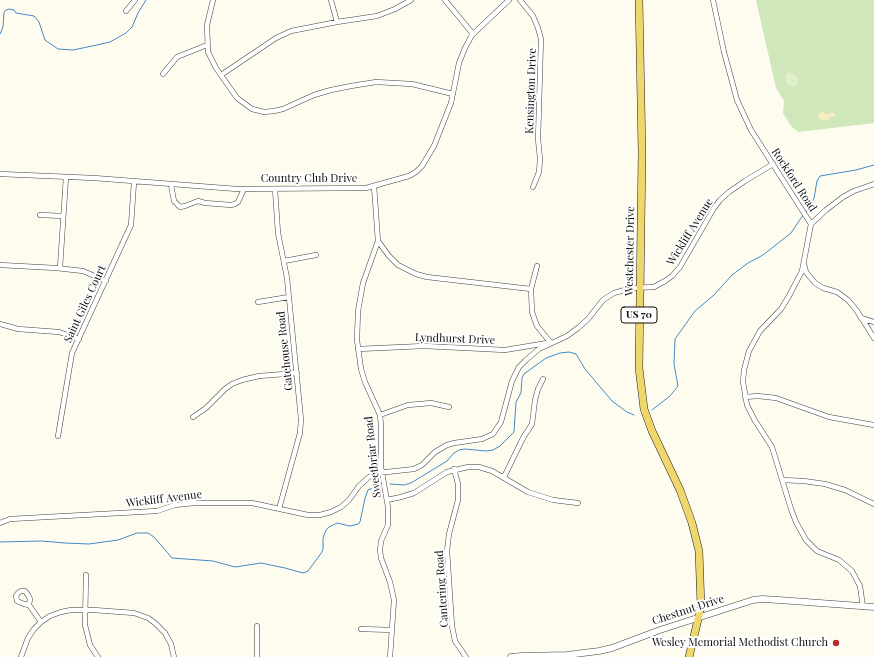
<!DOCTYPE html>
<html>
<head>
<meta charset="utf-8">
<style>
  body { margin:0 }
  canvas { display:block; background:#fefcef }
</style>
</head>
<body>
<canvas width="874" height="657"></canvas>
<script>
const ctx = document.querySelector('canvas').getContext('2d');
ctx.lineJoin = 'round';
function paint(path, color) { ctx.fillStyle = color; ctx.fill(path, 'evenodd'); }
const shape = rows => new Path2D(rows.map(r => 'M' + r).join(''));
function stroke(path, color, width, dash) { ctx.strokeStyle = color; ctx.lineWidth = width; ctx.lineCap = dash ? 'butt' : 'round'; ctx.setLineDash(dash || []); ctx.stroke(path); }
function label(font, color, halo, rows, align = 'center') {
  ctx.font = font + ' "Playfair Display",serif'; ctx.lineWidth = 4; ctx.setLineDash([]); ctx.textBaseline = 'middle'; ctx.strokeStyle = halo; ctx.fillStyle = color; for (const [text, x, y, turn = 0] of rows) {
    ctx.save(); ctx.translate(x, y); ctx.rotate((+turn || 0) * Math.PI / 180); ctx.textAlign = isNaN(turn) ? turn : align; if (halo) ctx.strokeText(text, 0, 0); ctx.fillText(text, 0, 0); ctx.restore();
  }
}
paint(shape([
  [756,0,874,0,874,123,798,132,791,126,783,113,784,101,776,88]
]), '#cfe7ba');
paint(shape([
  [821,111,824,112,826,115,832,112,835,114,835,116,830,117,828,120,822,121,818,116]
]), '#f7edbe');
paint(shape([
  [788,72,793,73,798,79,798,82,796,86,793,87,787,84,785,76]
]), '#e0eecc');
stroke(shape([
  [0,34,3,27,4,12,6,10,9,9,14,10,16,13,34,16,39,22,45,40,58,49,73,50,97,45,110,42,126,33,132,27,138,13,146,0],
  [806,212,810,207,814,198,817,181,820,176,856,170,874,165],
  [652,410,670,396,678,386,674,364,675,339,695,311,714,295,732,275,748,263,763,255,791,233,803,215],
  [390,484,404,485,411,483,447,461,454,453,459,450,465,449,486,451,493,450,500,446,514,432,516,402,521,393,522,378,524,374,546,358,560,353,569,352,576,354,585,369,612,401,627,412,634,415],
  [0,542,42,541,65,543,89,544,118,540,137,533,148,533,154,537,172,558,213,561,235,567,261,563,285,568,303,573,308,571,322,552,323,549,323,538,326,530,329,527,337,523,350,526,358,524,360,522,365,498,368,490,381,485]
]), '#428ac5', 1);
const minor = shape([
  [213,0,207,25,208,52,216,68,237,98,252,109,264,112,274,111,283,109,314,95,331,90,351,86,376,82,412,84,453,94],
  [331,0,337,22],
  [445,0,473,34],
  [520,0,533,16,538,28,541,39,538,139,540,159,539,172,533,187],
  [713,0,724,52,737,100,751,130,811,224,802,271,789,296,781,309,760,331,749,351,744,370,743,382,747,405,754,419,772,447,791,509,796,522,806,540,817,551,839,560,852,571,860,586,863,607],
  [126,11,135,0],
  [163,74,177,57,207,45],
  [221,75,276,38,291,31,337,22,377,16,395,9,411,0],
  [0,174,94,178,237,189,366,188,409,176,416,172,422,166,434,146,451,103,459,63,465,48,472,35,509,0],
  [171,185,174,201,180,207,185,206,198,201,205,203,231,205,235,204,238,202,244,189],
  [374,186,378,241,363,283,358,311,357,340,361,369,365,382,380,415,381,425,381,467,388,507,388,525,381,541,380,550,381,558,390,582,394,600,390,657],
  [275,189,278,233,287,278,301,419,300,433,279,509],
  [40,215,63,216],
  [811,224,826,210,843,197,854,191,874,184],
  [378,241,389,256,398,265,416,274,427,277,531,289],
  [284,261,316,255],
  [804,264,806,272,815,283,823,288,837,292,848,300,857,311,874,338],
  [0,265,56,268,83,271,106,281],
  [537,266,531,289,532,312,537,326,551,343],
  [60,268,66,177],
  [258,302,289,297],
  [861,318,874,322],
  [0,324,18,329,59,332,79,339],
  [358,349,424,346,505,350,547,343],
  [745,397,758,396,776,398,829,417,874,425],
  [380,415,408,405,431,403,449,407],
  [193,417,206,408,225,389,232,384,242,380,259,376,297,373],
  [58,436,72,353,131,225,134,182],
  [454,469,458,484,458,500,449,534,447,551,452,626,455,641,466,657],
  [504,477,523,438,532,424,535,400,538,389,543,379],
  [782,480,804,481,825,484,845,490,874,504],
  [387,500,401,497,414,493,447,472,468,467,479,467,492,471,528,492,553,500,578,503],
  [0,523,10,519,157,511,175,505,194,503,252,503,308,515,320,515,331,512,341,507,349,500,359,486,369,477,378,473,414,469,422,465,435,452,447,445,454,443,482,439,493,434,501,422,512,381,519,367,526,360,539,349,567,336,578,328,588,319,603,300,614,293,632,288,654,287,665,281,672,276,680,267,714,208,720,200,729,192,745,181,773,164],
  [86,575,85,625,90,645,98,657],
  [29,605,30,599,28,595,25,591,21,591,18,593,16,596,17,601,24,604,29,605,41,622],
  [257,626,257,657],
  [361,629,392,630],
  [21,657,28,638,34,629,41,622,50,616,61,612,71,610,94,610,134,613,148,618,155,623,165,633,171,644,174,657]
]);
const tertiary = shape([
  [511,657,522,656,567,655,599,651,612,648,660,630,753,600,762,599,779,600,874,607]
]);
const primary = shape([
  [639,0,642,153,639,368,644,409,652,431,680,490,692,523,699,551,701,607,689,657]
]);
stroke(minor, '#404040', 5.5);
stroke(tertiary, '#404040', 7);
stroke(primary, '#1e1e1e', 8);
stroke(minor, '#fff', 4.5);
stroke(tertiary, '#fff', 6);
stroke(primary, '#f0d76c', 7);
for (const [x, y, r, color] of [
  [836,643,4,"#b52e2d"]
]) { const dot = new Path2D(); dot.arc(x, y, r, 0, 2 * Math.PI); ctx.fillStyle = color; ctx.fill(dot); stroke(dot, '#fff', 1.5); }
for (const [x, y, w] of [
  [639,315,36]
]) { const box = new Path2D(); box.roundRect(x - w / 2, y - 8, w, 16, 3); ctx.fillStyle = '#fff'; ctx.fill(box); stroke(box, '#0d0d0d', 1); }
label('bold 10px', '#0d0d0d', null, [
  ["US 70",639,315]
]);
label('11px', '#0d0d0d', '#fff', [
  ["Kensington Drive",531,91,-88],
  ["Country Club Drive",309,179],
  ["Rockford Road",794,180,57],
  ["Wickliff Avenue",690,232,-58],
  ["Westchester Drive",630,251,-89],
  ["Saint Giles Court",85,304,-65],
  ["Lyndhurst Drive",455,339,2],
  ["Gatehouse Road",285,351,-96],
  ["Sweetbriar Road",373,457,-96],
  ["Wickliff Avenue",164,499,-7],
  ["Cantering Road",442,589,-94],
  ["Chestnut Drive",688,610,-18]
]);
label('11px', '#0d0d0d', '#fff', [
  ["Wesley Memorial Methodist Church",828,643]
], 'right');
</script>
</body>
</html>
